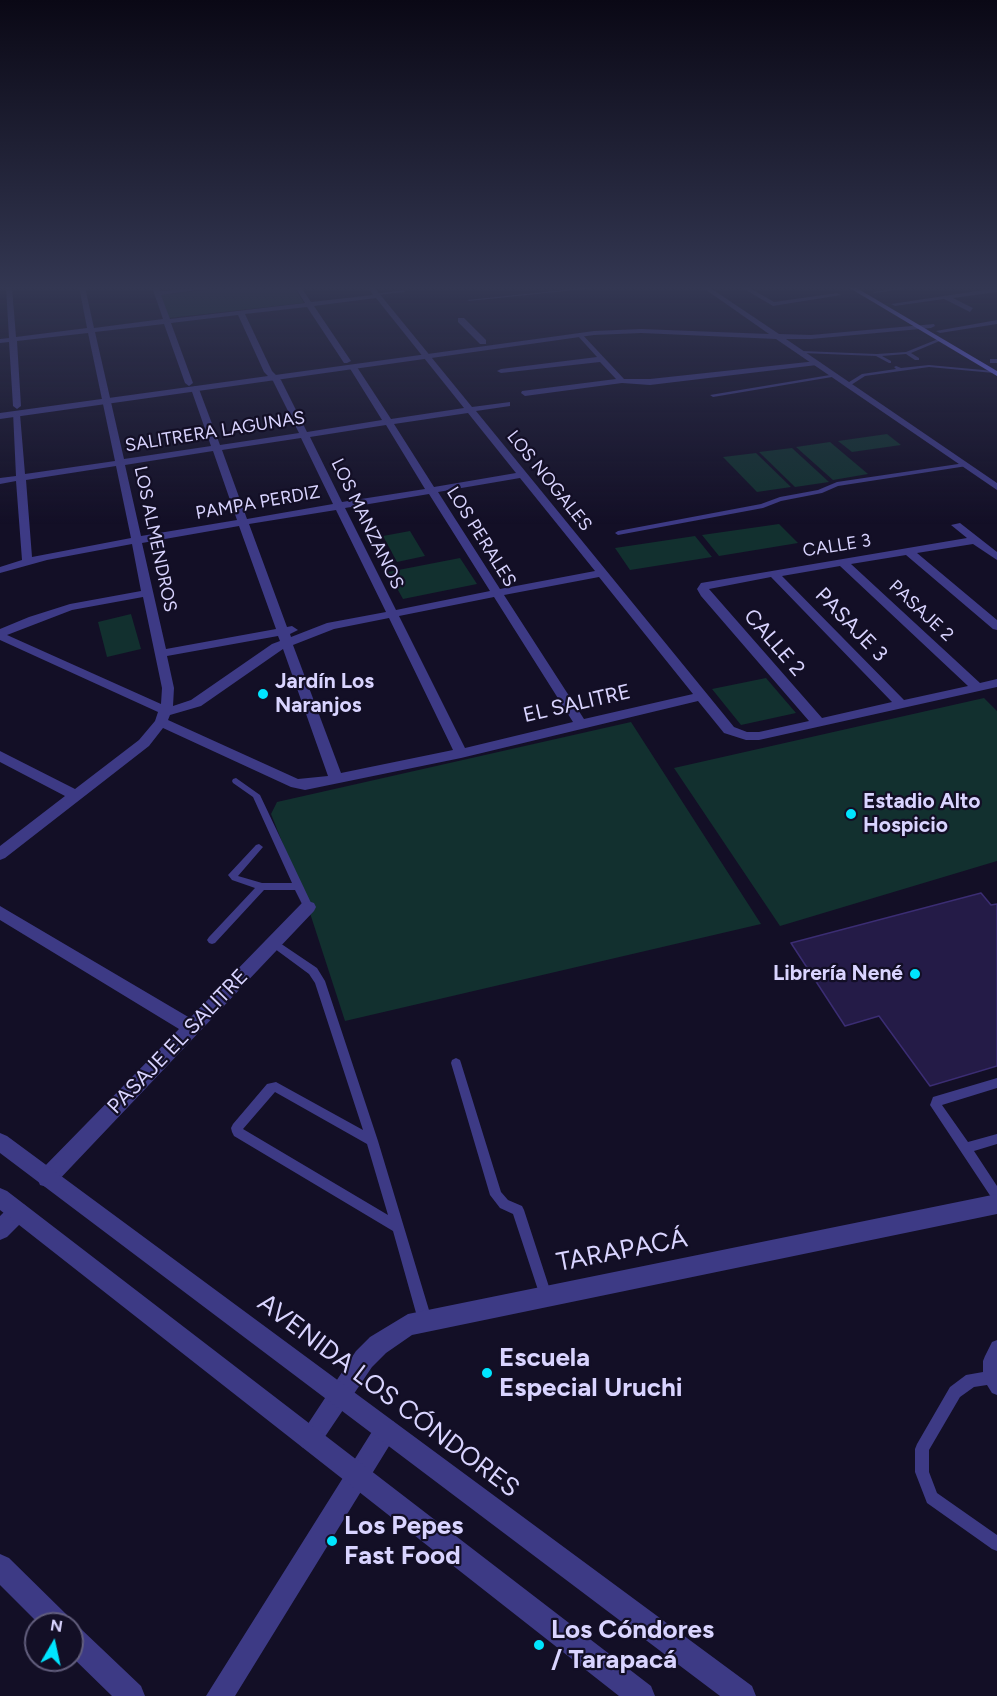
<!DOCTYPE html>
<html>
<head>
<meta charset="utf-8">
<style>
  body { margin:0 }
  #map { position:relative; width:997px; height:1696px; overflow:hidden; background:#130f26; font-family:Figtree,sans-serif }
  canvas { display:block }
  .north { position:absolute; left:24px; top:1612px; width:60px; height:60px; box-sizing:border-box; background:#130f26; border:2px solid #625e7d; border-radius:50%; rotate:9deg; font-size:16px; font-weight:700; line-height:24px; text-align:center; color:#d9d4ff }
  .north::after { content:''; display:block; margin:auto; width:21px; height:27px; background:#00e5ff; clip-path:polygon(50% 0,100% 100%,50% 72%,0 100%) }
</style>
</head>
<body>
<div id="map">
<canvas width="997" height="1696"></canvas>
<div class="north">N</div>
</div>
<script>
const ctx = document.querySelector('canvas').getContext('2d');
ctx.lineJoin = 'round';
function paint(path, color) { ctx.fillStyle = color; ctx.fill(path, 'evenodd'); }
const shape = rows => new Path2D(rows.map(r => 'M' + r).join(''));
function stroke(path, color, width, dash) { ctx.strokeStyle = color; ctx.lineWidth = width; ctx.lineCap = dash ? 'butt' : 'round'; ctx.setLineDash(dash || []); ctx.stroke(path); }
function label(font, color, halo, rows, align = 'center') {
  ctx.font = font + ' Figtree,sans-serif'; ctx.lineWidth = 4.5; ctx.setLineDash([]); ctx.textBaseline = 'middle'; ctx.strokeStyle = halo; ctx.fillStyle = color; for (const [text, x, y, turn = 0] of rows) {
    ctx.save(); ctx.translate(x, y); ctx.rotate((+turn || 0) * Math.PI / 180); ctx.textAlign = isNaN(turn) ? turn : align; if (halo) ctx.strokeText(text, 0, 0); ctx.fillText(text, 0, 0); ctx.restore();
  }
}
paint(shape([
  [233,287,294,287,304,303,169,318,161,295],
  [887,434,901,445,852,452,838,441],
  [830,442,868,474,833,480,796,447],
  [792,448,829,482,795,487,759,452],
  [756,453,791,487,757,492,723,457],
  [779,524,798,543,719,556,702,535],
  [410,531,425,556,397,562,383,536],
  [695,536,712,557,630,570,615,548],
  [460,558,477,584,403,599,388,572],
  [131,614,141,649,107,657,98,622],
  [766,678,796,713,741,725,712,689],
  [984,698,997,711,997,861,780,926,674,768],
  [631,722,761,924,345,1021,308,907,271,814,277,802]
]), '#12302f');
const building = shape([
  [981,893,991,905,997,904,997,1066,930,1086,879,1016,845,1026,791,943,981,893]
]);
paint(building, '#241b47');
stroke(building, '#3b2d73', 1.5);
paint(shape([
  [593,287,604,287,469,301,467,300,593,287],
  [907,287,916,287,875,293,873,292,907,287],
  [404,290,405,292,377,295,375,294,404,290],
  [938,339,942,340,911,353,919,358,919,360,915,360,906,354,882,356,891,361,891,363,889,363,876,356,802,353,800,352,802,351,877,354,906,352,938,339],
  [929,365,994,371,996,372,994,373,929,367,865,376,851,385,846,384,862,374,896,369,894,367,896,366,901,368,929,365],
  [836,374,838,375,838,376,713,397,710,395,836,374],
  [965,463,968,465,967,466,838,486,822,493,781,501,763,508,618,535,615,533,618,531,761,504,780,497,818,490,837,482,965,463],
  [236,778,260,795,313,907,311,910,308,911,305,910,295,890,264,890,215,943,212,944,209,943,207,940,209,937,255,888,232,880,228,875,256,845,259,844,263,847,238,876,262,883,292,883,253,797,233,783,232,781,233,779,236,778],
  [274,939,317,968,325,981,378,1141,432,1320,430,1325,425,1327,420,1325,418,1320,393,1231,234,1136,232,1132,231,1128,233,1124,267,1084,276,1082,363,1130,315,983,309,974,271,946,269,943,271,940,274,939],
  [275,1092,367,1144,388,1215,243,1129,275,1092],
  [456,1058,460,1060,461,1063,501,1192,508,1200,522,1206,524,1210,552,1296,551,1301,546,1302,541,1301,540,1296,513,1214,500,1208,490,1195,451,1063,452,1060,456,1058],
  [997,1078,997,1088,942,1105,968,1142,997,1134,997,1144,974,1151,997,1186,997,1202,993,1200,930,1105,933,1097,997,1078],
  [997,1340,997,1395,992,1393,987,1385,974,1387,960,1397,929,1450,929,1472,937,1493,997,1535,997,1551,992,1549,927,1503,915,1472,915,1449,917,1444,950,1387,966,1375,983,1372,983,1361,985,1356,992,1342,997,1340]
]), '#3d3a85');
paint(shape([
  [6,287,12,287,16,337,87,328,79,287,85,287,94,328,163,319,152,287,158,287,160,291,218,287,161,295,170,319,305,303,295,287,301,287,311,302,373,295,368,287,374,287,472,407,510,402,510,406,476,411,734,727,747,732,759,732,809,721,701,596,697,589,701,583,967,538,951,525,960,523,997,552,997,560,973,544,917,553,997,620,997,630,993,629,906,555,851,564,980,683,997,679,997,687,759,740,746,740,724,733,698,701,461,758,305,790,291,787,163,728,149,746,5,858,0,860,0,846,65,796,0,762,0,751,75,789,139,740,155,721,158,712,0,640,0,629,29,617,70,604,141,591,132,544,47,560,0,573,0,567,22,560,16,481,0,484,0,478,16,476,13,412,20,414,25,474,115,461,88,333,17,341,21,406,17,409,13,406,9,342,0,343,0,339,9,338,6,287],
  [376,298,464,408,391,419,357,367,353,365,349,367,382,420,307,432,281,380,272,371,245,314,307,307,344,363,347,363,351,361,314,306,376,298],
  [238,315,264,372,273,381,299,433,220,445,199,389,195,386,191,389,211,446,124,459,95,332,164,324,185,383,189,386,193,383,171,323,238,315],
  [468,413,516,473,434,487,394,424,468,413],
  [386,425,425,489,342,502,310,437,386,425],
  [301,438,333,504,247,519,222,450,301,438],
  [213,451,237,520,141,536,125,465,213,451],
  [116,466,131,538,32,557,26,480,116,466],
  [520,478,595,571,500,589,438,492,520,478],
  [429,494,490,591,396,610,345,508,429,494],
  [336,510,386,612,327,623,291,637,290,634,298,630,292,626,287,627,249,524,336,510],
  [239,526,276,629,166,649,142,543,239,526],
  [840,566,968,686,904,700,782,576,840,566],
  [599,577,693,694,584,719,504,595,599,577],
  [771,577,892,702,822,718,709,589,771,577],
  [143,597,162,688,161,704,7,635,72,610,143,597],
  [494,597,573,722,465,748,399,616,494,597],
  [389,618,453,750,341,773,293,645,334,629,389,618],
  [278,636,280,641,272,644,191,700,173,706,174,688,167,656,278,636],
  [283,649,328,776,298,779,168,720,170,715,201,706,283,649],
  [741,287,748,287,774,302,837,293,841,295,773,306,741,287],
  [997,288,997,292,953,298,973,308,970,312,944,299,895,306,891,304,997,288],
  [458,318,464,318,486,340,486,344,480,344,458,322,458,318],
  [997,320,997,324,940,333,936,331,997,320],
  [581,333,624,379,650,379,817,361,821,363,817,365,650,385,622,383,525,396,521,393,522,391,616,379,600,362,501,373,497,371,501,369,597,357,577,335,581,333],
  [990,359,997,359,997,363,990,363,990,359],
  [308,901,314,903,316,907,314,911,54,1185,47,1187,40,1185,37,1178,40,1171,179,1029,0,920,0,906,190,1018,302,903,308,901],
  [997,1194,997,1214,412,1335,386,1353,372,1367,318,1447,310,1451,302,1447,298,1439,356,1351,370,1337,408,1314,997,1194],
  [18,1202,25,1205,28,1212,25,1219,7,1237,0,1240,0,1216,11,1205,18,1202],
  [386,1418,394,1422,398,1430,394,1438,235,1696,206,1696,378,1422,386,1418],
  [0,1554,9,1558,67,1615,71,1624,39,1624,0,1585,0,1554],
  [72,1625,81,1629,141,1686,145,1696,112,1696,72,1657,72,1625]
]), '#3d3a85');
paint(shape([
  [702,287,709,287,779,334,811,335,934,324,935,326,931,328,811,339,786,339,997,483,997,490,776,339,641,333,594,335,0,419,0,413,594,331,641,329,769,334,702,287],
  [0,1133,7,1136,752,1686,756,1696,720,1696,0,1153,0,1133],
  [0,1188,7,1191,651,1686,655,1696,619,1696,0,1210,0,1188]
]), '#3d3a85');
paint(shape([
  [848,287,855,287,997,371,997,376,848,287]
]), '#6f6bff');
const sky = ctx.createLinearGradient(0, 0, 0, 524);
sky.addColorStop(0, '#0a0815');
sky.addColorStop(0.55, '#333752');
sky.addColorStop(1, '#33375200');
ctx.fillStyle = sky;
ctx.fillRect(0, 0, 997, 524);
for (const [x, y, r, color] of [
  [263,694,6,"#00e5ff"],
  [851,814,6,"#00e5ff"],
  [915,974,6,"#00e5ff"],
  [487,1373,6,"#00e5ff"],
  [332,1541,6,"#00e5ff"],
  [539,1645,6,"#00e5ff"]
]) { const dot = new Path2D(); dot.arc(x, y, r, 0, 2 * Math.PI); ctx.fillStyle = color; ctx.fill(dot); stroke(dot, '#130f26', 2); }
label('18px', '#d9d4ff', '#130f26', [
  ["SALITRERA LAGUNAS",215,432,-9],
  ["LOS NOGALES",549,481,51],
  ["PAMPA PERDIZ",258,503,-10],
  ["LOS MANZANOS",367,524,64],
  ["LOS PERALES",481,537,58],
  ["LOS ALMENDROS",155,539,78],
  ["CALLE 3",837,546,-9],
  ["PASAJE 2",921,611,43]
]);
label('21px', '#d9d4ff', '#130f26', [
  ["PASAJE 3",851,625,46],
  ["CALLE 2",774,643,49],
  ["EL SALITRE",577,704,-13],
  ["PASAJE EL SALITRE",178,1042,-46]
]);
label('bold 21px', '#d9d4ff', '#130f26', [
  ["Jardín Los",275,682],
  ["Naranjos",275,706],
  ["Estadio Alto",863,802],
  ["Hospicio",863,826],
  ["Librería Nené",903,974,"right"]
], 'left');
label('26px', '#d9d4ff', '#130f26', [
  ["TARAPACÁ",622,1251,-11],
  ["AVENIDA LOS CÓNDORES",388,1396,37]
]);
label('bold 26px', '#d9d4ff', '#130f26', [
  ["Escuela",499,1358],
  ["Especial Uruchi",499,1388],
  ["Los Pepes",344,1526],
  ["Fast Food",344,1556],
  ["Los Cóndores",551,1630],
  ["/ Tarapacá",551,1660]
], 'left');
</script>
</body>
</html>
